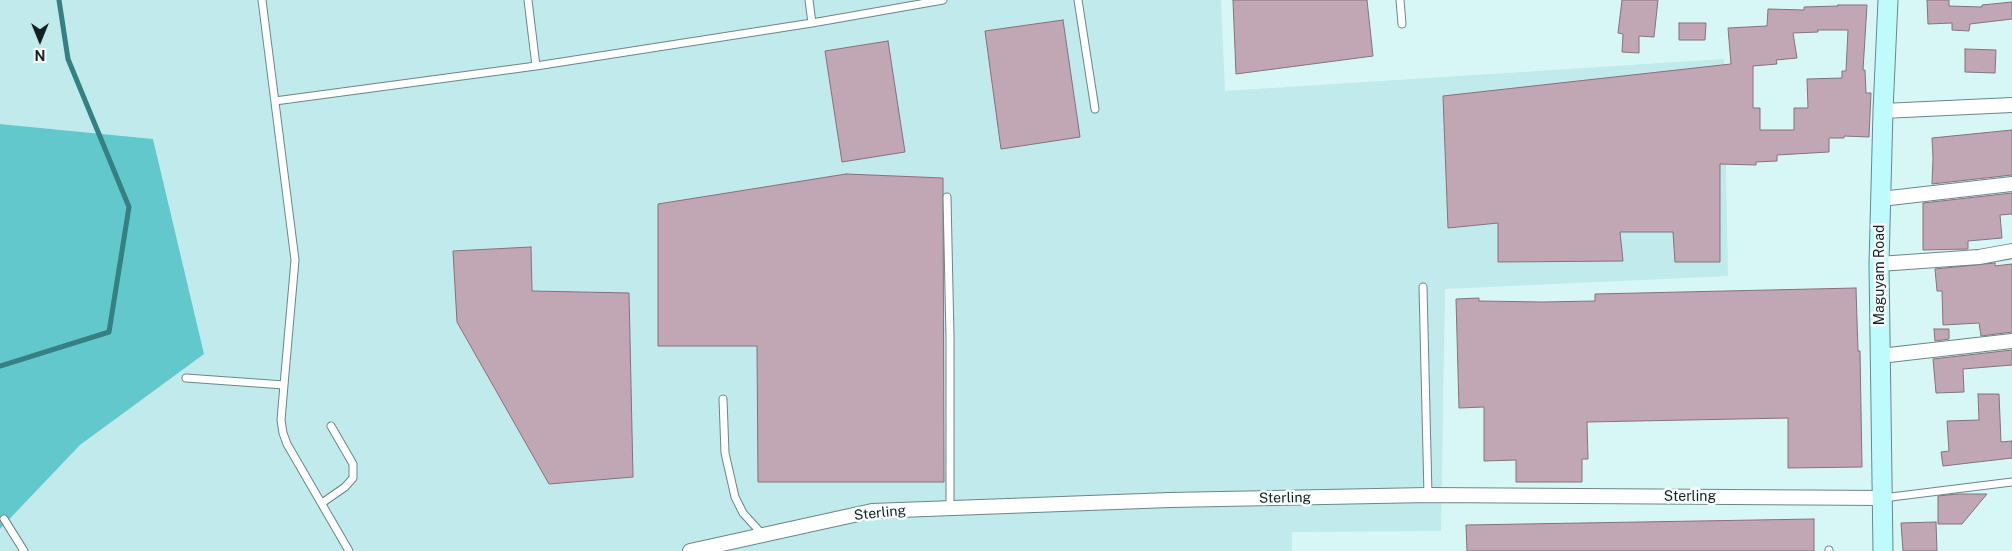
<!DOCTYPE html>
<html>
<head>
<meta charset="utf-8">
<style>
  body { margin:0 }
  #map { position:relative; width:2012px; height:551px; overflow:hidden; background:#d7f7f7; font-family:"Public Sans",sans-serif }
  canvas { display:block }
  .north { position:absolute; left:15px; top:15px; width:50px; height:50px; -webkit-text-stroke:4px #f8fefe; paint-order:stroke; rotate:180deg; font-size:14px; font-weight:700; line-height:20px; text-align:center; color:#142020 }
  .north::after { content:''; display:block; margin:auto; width:18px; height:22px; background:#142020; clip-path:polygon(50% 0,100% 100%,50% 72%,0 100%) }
</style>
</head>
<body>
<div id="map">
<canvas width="2012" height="551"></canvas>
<div class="north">N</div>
</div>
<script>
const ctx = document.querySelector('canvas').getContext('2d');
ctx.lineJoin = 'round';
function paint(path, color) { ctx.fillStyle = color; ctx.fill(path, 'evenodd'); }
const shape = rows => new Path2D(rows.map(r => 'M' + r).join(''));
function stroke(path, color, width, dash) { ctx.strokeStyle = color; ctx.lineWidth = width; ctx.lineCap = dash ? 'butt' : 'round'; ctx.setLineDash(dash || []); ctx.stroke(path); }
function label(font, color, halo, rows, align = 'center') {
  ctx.font = font + ' "Public Sans",sans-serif'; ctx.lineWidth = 5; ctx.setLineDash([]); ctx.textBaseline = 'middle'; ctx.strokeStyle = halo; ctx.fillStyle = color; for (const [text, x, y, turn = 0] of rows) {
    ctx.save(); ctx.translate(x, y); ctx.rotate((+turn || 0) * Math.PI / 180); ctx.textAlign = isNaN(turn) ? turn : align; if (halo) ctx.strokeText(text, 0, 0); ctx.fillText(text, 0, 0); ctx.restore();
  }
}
paint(shape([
  [0,0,1221,0,1225,91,1724,59,1728,276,1445,289,1441,531,1292,532,1292,551,0,551,0,529,80,445,203,354,153,139,0,124]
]), '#c0eaeb');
paint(shape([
  [0,124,153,139,204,354,80,445,0,529]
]), '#63c8cb');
stroke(shape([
  [0,366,109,332,129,207,68,59,59,0]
]), '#348082', 5);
const building = shape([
  [1233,0,1367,0,1373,56,1236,74,1233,0],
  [1622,0,1658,0,1654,37,1639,36,1639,53,1622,52,1623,34,1618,33,1622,0],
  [1927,0,1949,0,1949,6,1982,7,1982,5,2012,2,2012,19,1970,24,1969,31,1952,30,1952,23,1928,24,1927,0],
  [1838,5,1867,5,1863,70,1865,70,1866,93,1871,93,1869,137,1844,136,1844,138,1829,138,1829,152,1777,155,1777,161,1756,162,1756,165,1720,164,1720,262,1675,262,1673,232,1620,232,1623,261,1498,262,1498,223,1448,228,1443,96,1731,64,1728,28,1767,26,1768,9,1804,10,1804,7,1838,6,1838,5],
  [1818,30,1848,30,1846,71,1842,71,1842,78,1807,79,1808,108,1794,108,1794,130,1760,130,1760,108,1753,108,1753,66,1777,64,1776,60,1797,58,1793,33,1818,32,1818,30],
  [1063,20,1080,137,1001,149,985,31,1063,20],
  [1679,23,1706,23,1705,40,1679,40,1679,23],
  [888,41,905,152,842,162,825,51,888,41],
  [1965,49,1996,50,1995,73,1965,72,1965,49],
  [2012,130,2012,175,1932,184,1933,158,1932,138,2012,130],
  [846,174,943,178,944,482,758,482,757,346,658,346,658,204,846,174],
  [2012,193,2012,214,2000,215,2002,238,1968,241,1968,249,1923,250,1923,203,2012,193],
  [531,247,532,291,629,293,633,477,549,484,457,322,453,251,531,247],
  [1995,263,1995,266,2012,264,2012,332,1981,336,1979,323,1943,325,1942,291,1937,291,1935,269,1995,263],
  [1856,288,1858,351,1860,351,1862,467,1788,468,1788,418,1587,422,1588,459,1582,459,1582,482,1516,482,1516,460,1484,461,1484,407,1459,408,1456,299,1479,298,1479,301,1542,302,1595,301,1595,294,1856,288],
  [1934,329,1949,329,1949,339,1935,341,1934,329],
  [2012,350,2012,365,1963,369,1964,392,1936,393,1933,359,2012,350],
  [1978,394,1999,394,2001,442,2012,441,2012,458,1943,466,1941,452,1949,451,1947,421,1979,420,1978,394],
  [1957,494,1987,494,1962,524,1938,524,1938,496,1957,494],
  [1814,519,1814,551,1467,551,1466,525,1814,519],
  [1936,522,1937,551,1903,551,1901,523,1936,522]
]);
paint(building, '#c1a7b3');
stroke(building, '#88707b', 1);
const lane = shape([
  [262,0,295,260,284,385,281,420,283,433,287,444,349,551],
  [528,0,536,66],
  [809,0,812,23],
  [1078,0,1095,109],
  [1400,0,1402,24],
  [275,101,536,66,812,23,943,0],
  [947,197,950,337,950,509],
  [1423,287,1428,495],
  [186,378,284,385],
  [723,399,725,453,735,497,743,513,763,535],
  [1883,498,2012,482],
  [322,503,345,487,353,478,353,464,331,426],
  [4,519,24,551],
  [1829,550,1829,551]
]);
const street = shape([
  [1883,111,2012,105],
  [1881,199,2012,184],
  [1879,264,1979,257,2012,251],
  [1880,356,2012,341],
  [690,551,872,511,1170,500,1428,495,1883,498]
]);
const secondary = shape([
  [1883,551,1879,264,1883,111,1888,0]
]);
stroke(lane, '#6a8787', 9);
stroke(street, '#6a8787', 16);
stroke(secondary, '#6a8787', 21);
stroke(lane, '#fff', 7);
stroke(street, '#fff', 14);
stroke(secondary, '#bffbfd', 19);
label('14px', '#142020', '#f8fefe', [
  ["Maguyam Road",1880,275,-90],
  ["Sterling",1690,497],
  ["Sterling",1285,498,-1],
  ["Sterling",880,513,-6]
]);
</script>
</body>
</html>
